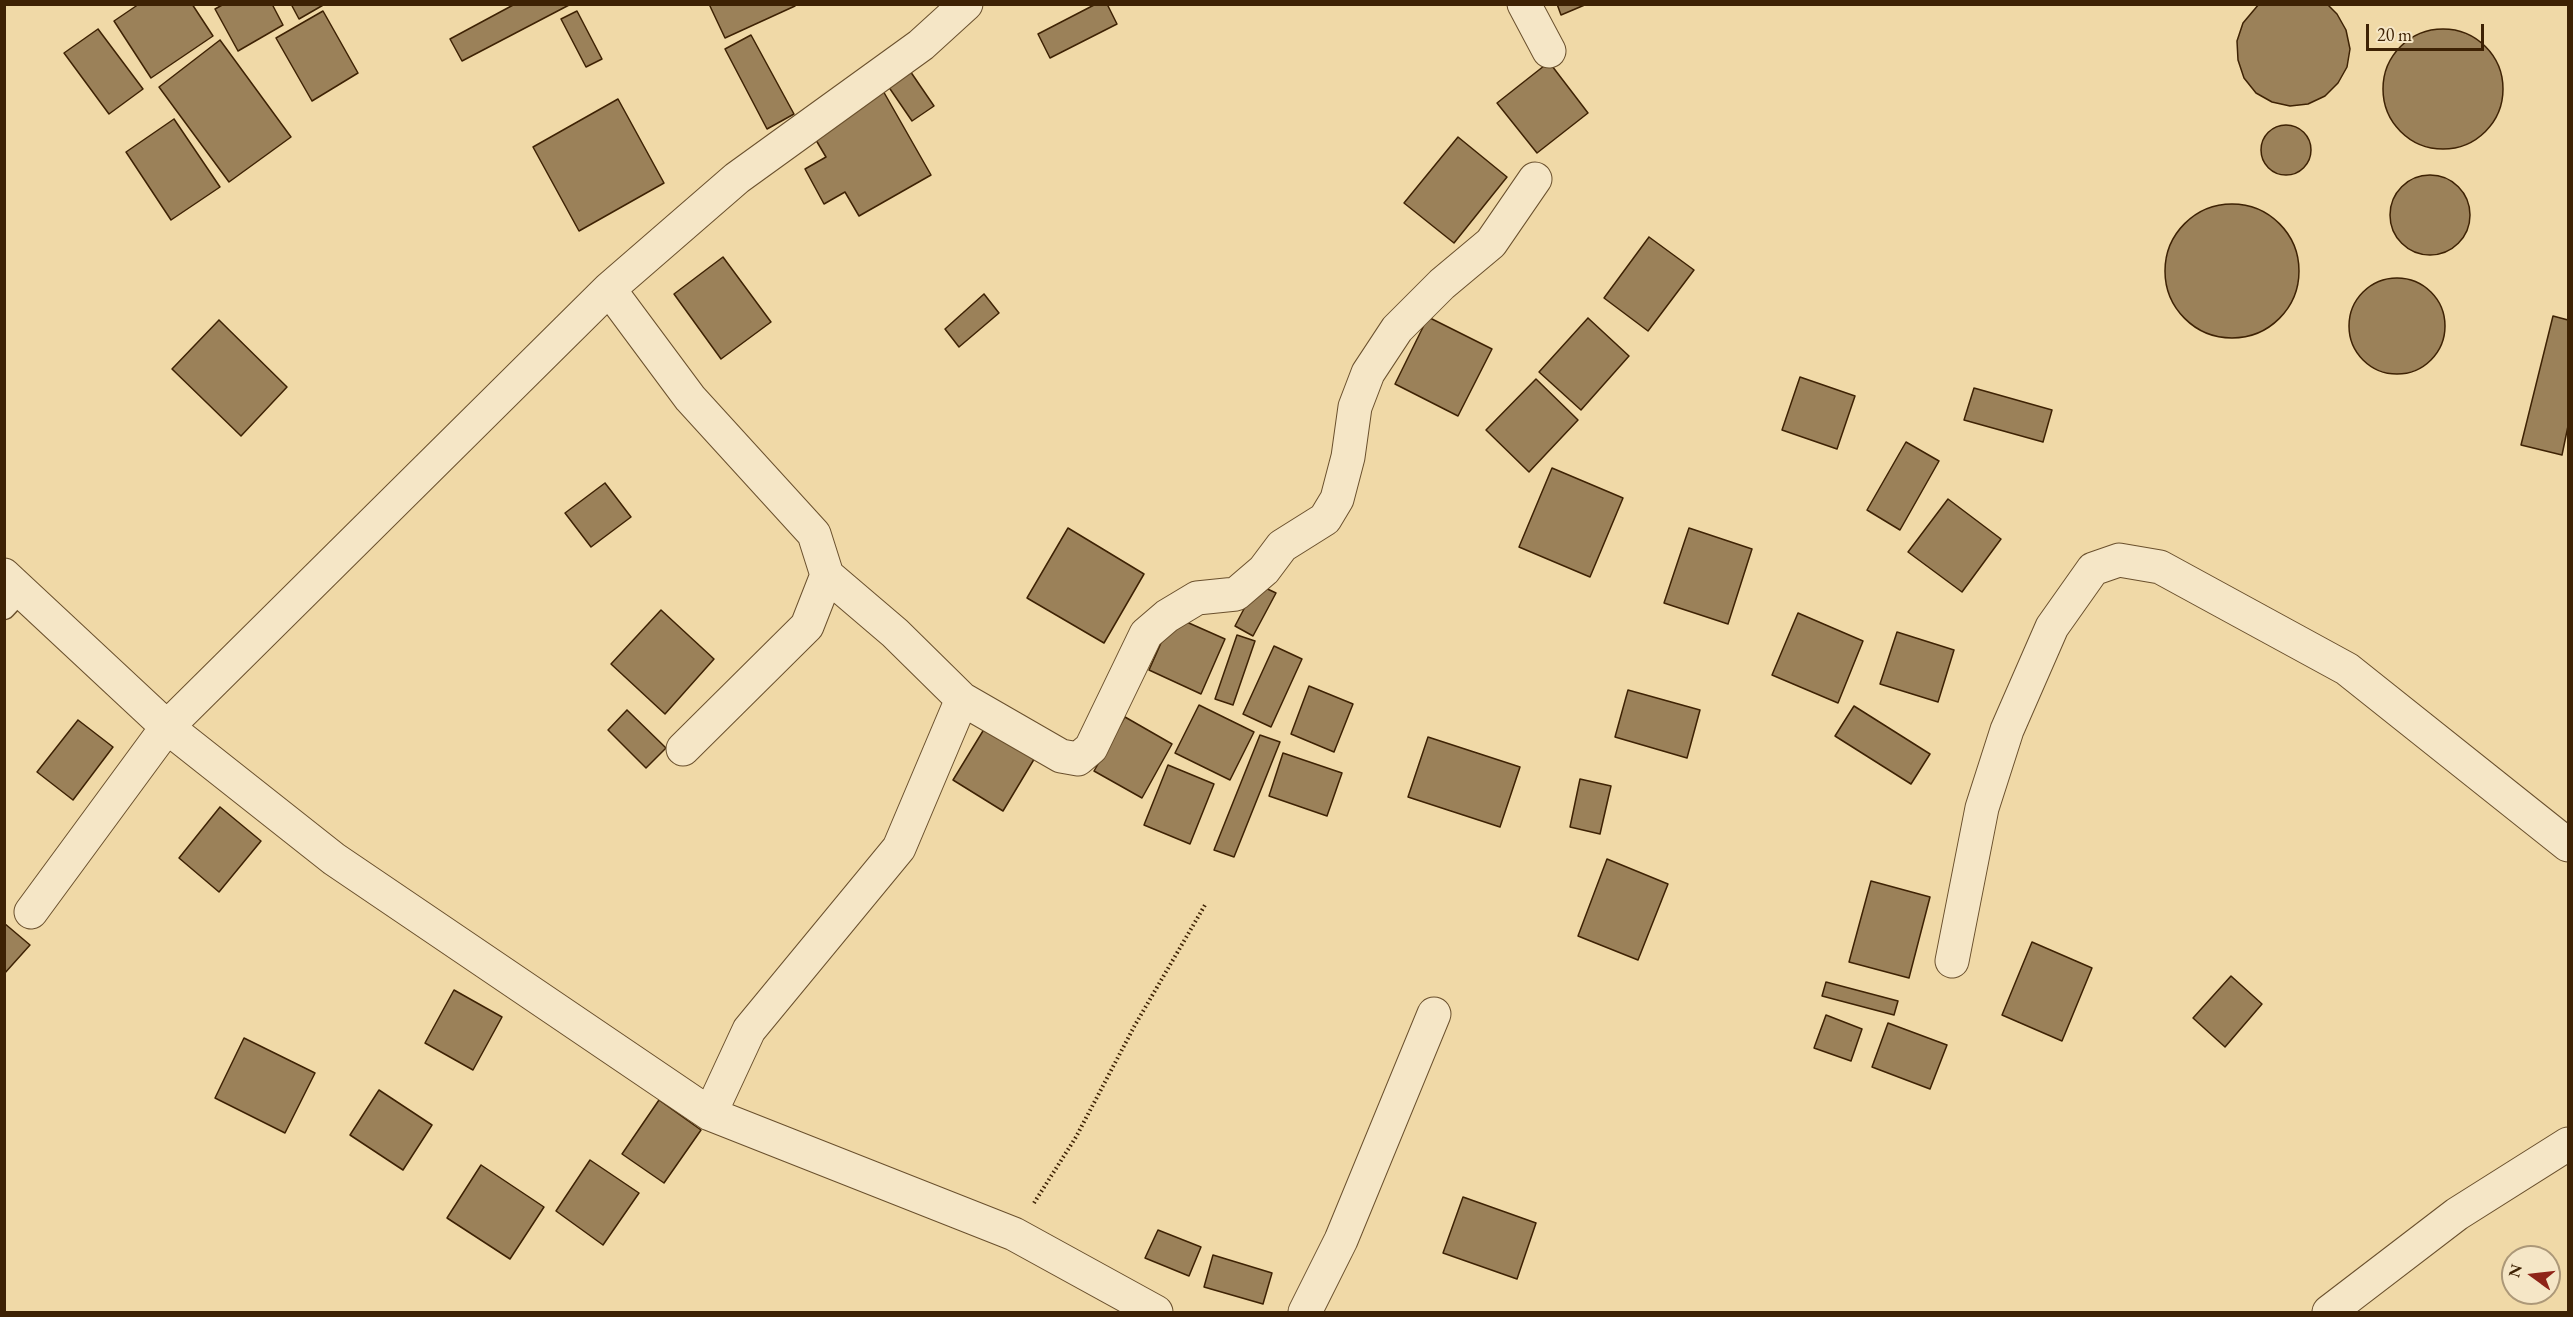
<!DOCTYPE html>
<html>
<head>
<meta charset="utf-8">
<style>
  body { margin:0 }
  #map { position:relative; width:2573px; height:1317px; overflow:hidden; background:#f0d9a7; font-family:"EB Garamond",serif }
  canvas { display:block }
  .frame { position:absolute; inset:0; border:6px solid #3e2204; pointer-events:none }
  .north { position:absolute; left:2501px; top:1245px; width:60px; height:60px; box-sizing:border-box; background:#f5e6c6; border:2px solid #ac9878; border-radius:50%; rotate:285deg; font-size:16px; font-weight:700; line-height:24px; text-align:center; color:#3e2204 }
  .north::after { content:''; display:block; margin:auto; width:21px; height:27px; background:#8f2418; clip-path:polygon(50% 0,100% 100%,50% 72%,0 100%) }
  .scale { position:absolute; left:2366px; top:24px; width:118px; height:27px; box-sizing:border-box; border:3px solid #3e2204; border-top:0; padding-left:8px; font-size:18px; line-height:21px; white-space:nowrap; color:#3e2204; -webkit-text-stroke:4px #f5e6c6; paint-order:stroke }
</style>
</head>
<body>
<div id="map">
<canvas width="2573" height="1317"></canvas>
<div class="frame"></div>
<div class="north">N</div>
<div class="scale">20 m</div>
</div>
<script>
const ctx = document.querySelector('canvas').getContext('2d');
ctx.lineJoin = 'round';
function paint(path, color) { ctx.fillStyle = color; ctx.fill(path, 'evenodd'); }
const shape = rows => new Path2D(rows.map(r => 'M' + r).join(''));
function stroke(path, color, width, dash) { ctx.strokeStyle = color; ctx.lineWidth = width; ctx.lineCap = dash ? 'butt' : 'round'; ctx.setLineDash(dash || []); ctx.stroke(path); }
const building = shape([
  [139,4,192,4,213,36,151,78,114,21,139,4],
  [224,4,272,4,283,25,238,51,215,9,224,4],
  [291,4,325,4,299,19,291,4],
  [515,4,571,4,462,61,450,39,515,4],
  [709,4,794,4,795,6,725,38,709,4],
  [1096,4,1107,4,1117,24,1050,58,1038,34,1096,4],
  [1557,4,1587,4,1561,15,1557,4],
  [2259,4,2327,4,2337,14,2346,30,2350,49,2347,67,2338,83,2325,96,2308,104,2290,106,2272,102,2256,93,2244,78,2238,60,2237,41,2243,23,2259,4],
  [323,11,358,73,312,101,276,38,323,11],
  [577,11,602,59,586,67,561,19,577,11],
  [98,29,143,89,109,114,64,53,98,29],
  '2383 89a60 60 0 1 1 120 0a60 60 0 1 1-120 0Z',
  [751,35,794,114,767,129,725,49,751,35],
  [220,40,291,137,229,182,159,87,220,40],
  [1549,62,1588,113,1537,153,1497,103,1549,62],
  [908,68,934,106,912,121,886,83,908,68],
  [882,89,931,175,859,216,845,192,824,204,805,169,826,157,810,130,882,89],
  [618,99,664,183,579,231,533,147,618,99],
  [174,119,220,187,171,220,126,152,174,119],
  '2261 150a25 25 0 1 1 50 0a25 25 0 1 1-50 0Z',
  [1458,137,1507,177,1454,243,1404,203,1458,137],
  '2390 215a40 40 0 1 1 80 0a40 40 0 1 1-80 0Z',
  '2165 271a67 67 0 1 1 134 0a67 67 0 1 1-134 0Z',
  [1649,237,1694,270,1648,331,1604,298,1649,237],
  [723,257,771,322,721,359,674,294,723,257],
  '2349 326a48 48 0 1 1 96 0a48 48 0 1 1-96 0Z',
  [984,294,999,313,959,347,945,329,984,294],
  [2553,316,2568,320,2568,426,2562,455,2521,445,2553,316],
  [1428,317,1492,349,1458,416,1395,384,1428,317],
  [1588,318,1629,356,1581,410,1539,372,1588,318],
  [219,320,287,387,241,436,172,369,219,320],
  [1800,377,1855,396,1837,449,1782,430,1800,377],
  [1536,379,1578,420,1529,472,1486,430,1536,379],
  [1974,388,2052,410,2043,442,1964,420,1974,388],
  [1906,442,1939,461,1900,530,1867,510,1906,442],
  [1552,468,1623,498,1590,577,1519,547,1552,468],
  [605,483,631,517,591,547,565,513,605,483],
  [1948,499,2001,539,1962,592,1908,552,1948,499],
  [1068,528,1144,574,1104,643,1027,598,1068,528],
  [1689,528,1752,549,1728,624,1664,603,1689,528],
  [1257,584,1276,593,1253,636,1235,626,1257,584],
  [661,610,714,659,665,714,611,664,661,610],
  [1798,613,1863,641,1838,703,1772,675,1798,613],
  [1173,616,1225,639,1201,694,1149,670,1173,616],
  [1897,632,1954,650,1938,702,1880,684,1897,632],
  [1237,635,1255,641,1233,705,1215,699,1237,635],
  [1274,646,1302,659,1271,727,1243,714,1274,646],
  [1309,686,1353,704,1334,752,1291,734,1309,686],
  [1628,690,1700,710,1687,758,1615,737,1628,690],
  [1199,705,1254,732,1230,780,1175,753,1199,705],
  [1854,706,1930,754,1911,784,1835,736,1854,706],
  [627,710,666,748,646,768,608,730,627,710],
  [1125,717,1172,744,1142,798,1094,771,1125,717],
  [78,720,113,747,73,800,37,772,78,720],
  [986,726,1036,756,1003,811,953,780,986,726],
  [1260,735,1280,742,1234,857,1214,850,1260,735],
  [1428,737,1520,767,1500,827,1408,797,1428,737],
  [1283,753,1342,773,1327,816,1269,796,1283,753],
  [1168,765,1214,784,1190,844,1144,825,1168,765],
  [1580,779,1611,786,1600,834,1570,827,1580,779],
  [220,807,261,841,219,892,179,858,220,807],
  [1607,859,1668,884,1638,960,1578,936,1607,859],
  [1871,881,1930,897,1909,978,1849,962,1871,881],
  [4,923,30,945,4,974,4,923],
  [2032,942,2092,968,2062,1041,2002,1015,2032,942],
  [2231,976,2262,1004,2225,1047,2193,1018,2231,976],
  [1826,982,1898,1001,1894,1015,1822,996,1826,982],
  [454,990,502,1017,473,1070,425,1043,454,990],
  [1826,1015,1862,1029,1851,1061,1814,1048,1826,1015],
  [1888,1023,1947,1045,1930,1089,1872,1067,1888,1023],
  [244,1038,315,1073,285,1133,215,1098,244,1038],
  [379,1090,432,1125,403,1170,350,1135,379,1090],
  [659,1100,701,1130,664,1183,622,1154,659,1100],
  [590,1160,639,1193,603,1245,556,1211,590,1160],
  [481,1165,544,1207,510,1259,447,1218,481,1165],
  [1463,1197,1536,1223,1517,1279,1443,1253,1463,1197],
  [1158,1230,1201,1247,1189,1276,1145,1258,1158,1230],
  [1213,1255,1272,1273,1263,1304,1204,1287,1213,1255]
]);
paint(building, '#9b8159');
stroke(building, '#3e2204', 1.5);
const service = shape([
  [4,608,20,591]
]);
const minor = shape([
  [1524,4,1549,51],
  [609,289,167,727,334,859,710,1114,1014,1234,1156,1312],
  [4,575,167,727,31,912],
  [827,575,895,633,962,699,1061,756,1078,759,1091,748,1146,634,1167,616,1197,598,1236,594,1264,570,1282,546,1325,519,1337,499,1348,457,1355,407,1368,373,1397,329,1442,284,1491,243,1535,179],
  [683,749,807,626,827,575,814,534,690,398,609,289,737,178,921,45,966,4],
  [1952,961,1982,808,2007,730,2052,627,2093,569,2119,560,2160,567,2347,669,2568,845],
  [710,1114,749,1030,899,848,962,699],
  [1305,1312,1341,1240,1434,1014],
  [2329,1312,2457,1214,2568,1144]
]);
stroke(service, '#6a502d', 25);
stroke(minor, '#6a502d', 35);
stroke(shape([
  [1034,1203,1076,1137,1135,1025,1205,905]
]), '#3e2204', 4, [1.5, 3]);
stroke(service, '#f5e6c6', 22);
stroke(minor, '#f5e6c6', 33);
</script>
</body>
</html>
